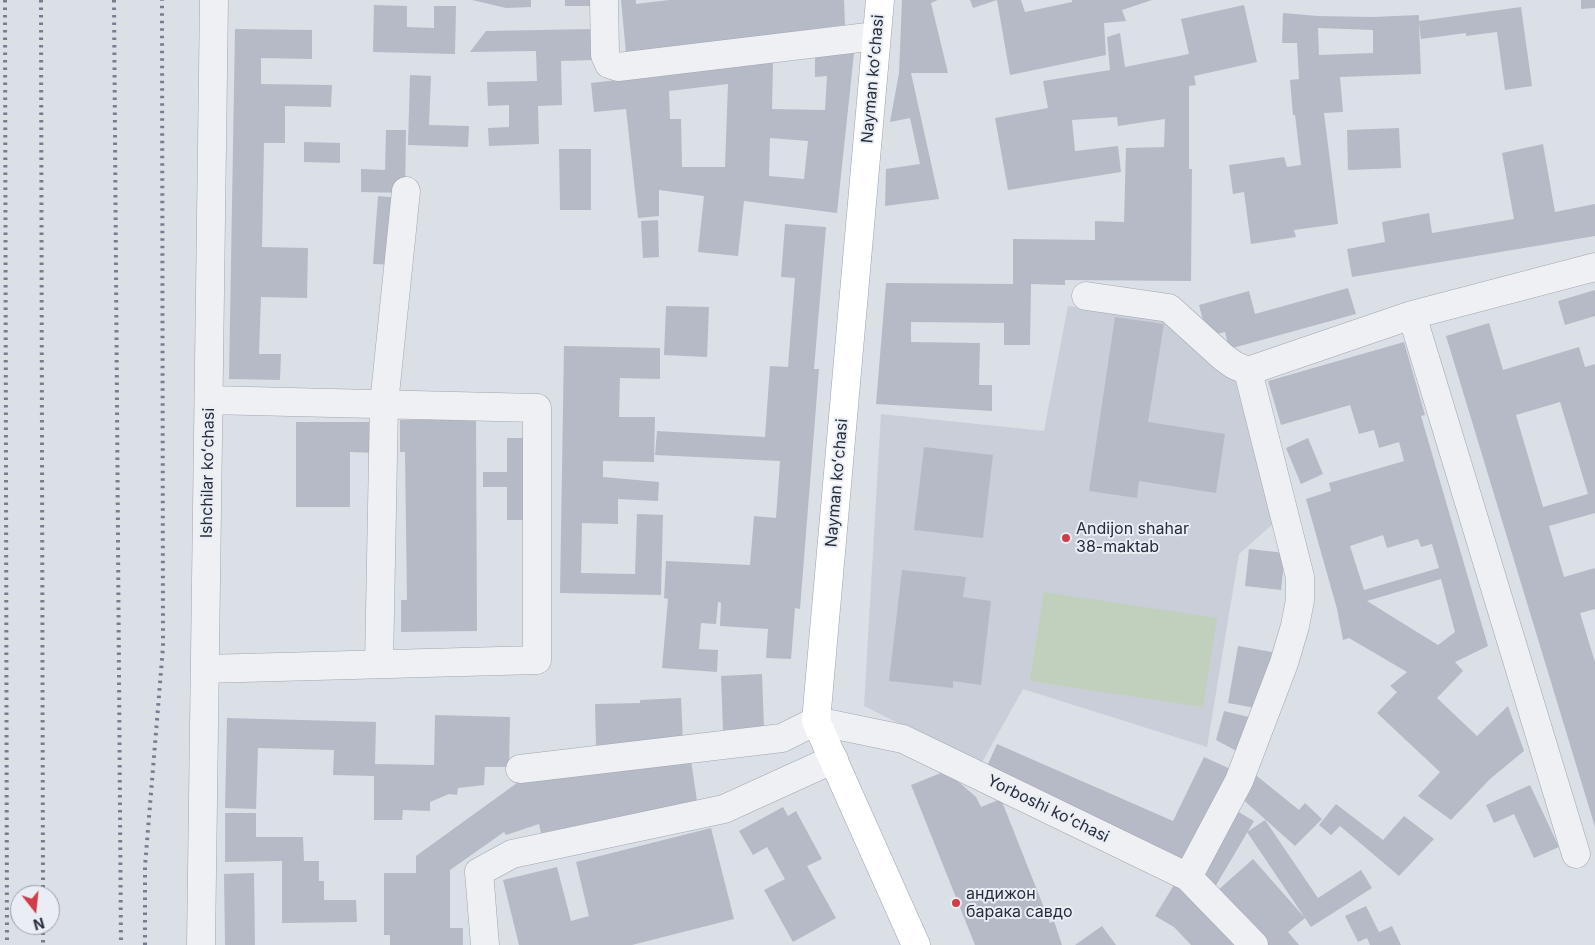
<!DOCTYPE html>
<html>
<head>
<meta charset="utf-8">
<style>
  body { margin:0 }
  #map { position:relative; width:1595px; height:945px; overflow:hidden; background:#dbdfe6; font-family:Inter,sans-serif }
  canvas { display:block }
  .north { position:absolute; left:10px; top:885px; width:50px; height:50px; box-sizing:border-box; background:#eaeef4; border:1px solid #9ba0aa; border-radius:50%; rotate:164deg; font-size:14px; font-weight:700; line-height:20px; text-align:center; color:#252c3c }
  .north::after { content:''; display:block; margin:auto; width:18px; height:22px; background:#d03c47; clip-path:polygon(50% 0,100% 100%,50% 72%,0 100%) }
</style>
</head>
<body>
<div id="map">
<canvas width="1595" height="945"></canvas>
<div class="north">N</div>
</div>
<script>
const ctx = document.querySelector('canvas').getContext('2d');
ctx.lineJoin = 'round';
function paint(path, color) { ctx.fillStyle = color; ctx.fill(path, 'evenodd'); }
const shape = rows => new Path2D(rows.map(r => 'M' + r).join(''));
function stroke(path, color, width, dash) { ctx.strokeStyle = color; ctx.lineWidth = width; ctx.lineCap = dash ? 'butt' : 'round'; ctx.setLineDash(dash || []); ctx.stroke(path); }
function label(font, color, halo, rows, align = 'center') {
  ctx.font = font + ' Inter,sans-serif'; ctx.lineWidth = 4; ctx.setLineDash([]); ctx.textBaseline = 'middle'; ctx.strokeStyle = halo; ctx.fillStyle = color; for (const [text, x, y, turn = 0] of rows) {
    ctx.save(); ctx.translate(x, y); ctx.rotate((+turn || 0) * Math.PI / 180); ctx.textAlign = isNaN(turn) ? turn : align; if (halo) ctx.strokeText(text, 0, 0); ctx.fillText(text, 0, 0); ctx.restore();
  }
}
paint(shape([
  [1068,306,1173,320,1239,379,1275,522,1239,554,1207,747,1023,689,981,764,864,706,881,414,1044,431]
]), '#c9ced8');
paint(shape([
  [1044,592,1217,618,1203,707,1030,681]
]), '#c0d0bc');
paint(shape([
  [472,0,531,0,531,7,506,8],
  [565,0,590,0,590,6,565,6],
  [621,0,636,0,636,4,669,0,844,0,845,25,626,53],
  [902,0,938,0,931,3,948,73,911,73,939,199,885,206,886,169,920,164,910,118,890,122,899,73],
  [970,0,997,0,973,8],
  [997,0,1021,0,1025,12,1072,2,1072,0,1152,0,1122,10,1126,21,1104,23,1106,55,1010,75],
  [1581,0,1595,0,1595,8,1581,9],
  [374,5,407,6,407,27,434,28,434,6,456,6,455,54,373,52],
  [1244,5,1257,62,1194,76,1196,85,1189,86,1189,169,1192,169,1191,281,1065,280,1065,285,1031,284,1030,345,1004,345,1004,323,911,322,911,342,980,343,979,385,992,385,992,411,876,404,886,283,1013,284,1013,239,1095,240,1095,221,1124,222,1126,148,1164,147,1165,119,1118,126,1117,117,1072,120,1075,151,1118,146,1121,172,1008,190,995,118,1048,108,1043,81,1110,70,1107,37,1120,33,1125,67,1189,54,1181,19],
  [1521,7,1532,86,1505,90,1497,32,1466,36,1466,33,1421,39,1419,24,1421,74,1340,77,1343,112,1324,113,1338,224,1294,230,1296,237,1251,244,1244,192,1233,194,1229,165,1284,157,1287,167,1301,165,1295,115,1293,115,1290,80,1299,79,1297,43,1282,43,1283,13,1318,16,1372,17,1419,15,1419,21],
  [1318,28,1373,30,1373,53,1319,55],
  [235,29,312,30,312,59,261,58,261,84,332,85,331,107,285,106,285,143,264,143,262,247,308,248,307,298,261,297,259,354,281,354,280,380,229,379],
  [592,29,593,60,561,61,562,105,538,106,539,144,489,146,488,128,509,127,509,105,488,106,487,82,537,81,536,51,470,52,486,31],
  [854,53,837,213,744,201,738,256,698,252,704,196,659,190,659,216,638,218,626,109,594,112,591,83,773,62,772,109,825,110,827,76,815,77,815,57],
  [728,84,725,167,682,167,681,119,670,119,669,91],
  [770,138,808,141,804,179,769,176],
  [410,75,431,76,429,125,469,126,468,147,408,145],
  [1399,128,1401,168,1348,170,1347,130],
  [386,130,406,130,405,193,361,192,361,169,385,170],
  [304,142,340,143,340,163,304,162],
  [1543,144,1555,212,1595,204,1595,236,1352,277,1347,249,1385,242,1382,222,1429,213,1432,233,1514,219,1502,153],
  [559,149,591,149,591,210,560,210],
  [378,196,401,198,396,265,373,264],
  [658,220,659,257,643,258,641,221],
  [785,224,826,227,814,369,819,369,800,609,795,608,791,659,766,658,768,629,720,626,721,603,718,602,716,624,701,623,699,649,718,650,717,672,662,668,668,599,664,598,666,561,750,565,754,516,776,518,780,461,655,455,657,431,765,437,770,366,788,367,795,278,781,277],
  [1348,288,1356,314,1229,349,1225,332,1207,336,1199,305,1249,291,1255,314],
  [1595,290,1595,316,1565,325,1558,301],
  [666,306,709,307,707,357,664,355],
  [1115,317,1164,324,1148,422,1225,434,1216,493,1139,481,1137,498,1089,491],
  [1489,323,1503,370,1579,347,1585,367,1595,364,1595,513,1549,526,1564,577,1595,568,1595,609,1580,613,1595,662,1595,827,1446,336],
  [1560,402,1588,494,1543,507,1516,415],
  [1404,342,1425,415,1421,416,1488,646,1455,662,1463,671,1437,698,1477,736,1508,706,1524,751,1490,779,1451,820,1418,796,1440,772,1377,713,1397,692,1390,686,1407,672,1349,638,1343,640,1337,609,1306,499,1331,491,1329,483,1404,461,1399,442,1379,448,1374,430,1359,434,1350,405,1281,425,1268,381],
  [1383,535,1387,548,1418,539,1421,547,1432,544,1439,568,1364,590,1350,546],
  [1441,579,1455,632,1438,645,1367,601],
  [564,346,660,348,660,379,620,378,619,417,655,417,654,462,603,461,603,477,659,482,658,501,618,499,618,524,582,523,581,573,635,574,637,514,663,515,661,595,560,593],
  [476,418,477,631,401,632,401,600,407,600,405,452,400,452,400,420],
  [296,422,377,422,377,453,350,452,350,507,296,507],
  [507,438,528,438,529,520,507,520,507,487,483,487,483,472,507,472],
  [1308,438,1323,474,1301,484,1286,448],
  [924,447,993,455,983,538,914,530],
  [1249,549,1285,553,1281,590,1245,586],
  [902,570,966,577,963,597,991,601,981,685,953,681,953,688,889,681],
  [1238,646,1272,652,1261,709,1228,703],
  [762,674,764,728,723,730,721,676],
  [681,698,683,743,596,745,595,704,640,703,640,700],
  [1224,711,1253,718,1244,755,1216,740],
  [435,715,510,717,509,767,485,767,484,785,458,788,457,795,449,794,430,802,430,811,403,810,402,820,374,820,374,776,333,775,334,750,258,748,256,809,225,808,227,718,376,722,375,764,434,765],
  [997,744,1173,821,1204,757,1235,771,1189,865,983,775],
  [691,760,697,801,541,833,539,824,506,835,504,832,450,870,450,928,463,928,463,945,390,945,390,935,384,935,384,873,416,873,416,856,517,783],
  [946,771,976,797,981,807,1001,799,1050,923,1054,921,1062,945,975,945,911,785],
  [1252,772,1299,810,1305,803,1322,819,1295,846,1239,796],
  [1530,785,1559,847,1534,858,1514,814,1494,823,1486,805],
  [1336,804,1383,840,1404,816,1434,839,1399,876,1340,826,1331,835,1319,825],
  [783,807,788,816,796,811,822,859,807,866,836,918,793,942,764,890,785,879,767,847,753,855,739,831],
  [1230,807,1254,821,1215,887,1197,865],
  [225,813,256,813,256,837,303,837,304,861,319,861,319,881,324,881,324,900,356,900,357,922,282,923,282,861,225,862],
  [1265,820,1318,898,1361,870,1372,888,1311,927,1247,832],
  [711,828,734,919,632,945,519,945,503,880,557,867,571,921,589,916,576,862],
  [1253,859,1305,918,1288,932,1299,945,1267,945,1217,891],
  [254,873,255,945,225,945,224,874],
  [1174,885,1196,897,1243,945,1191,945,1174,927,1155,916],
  [1366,906,1379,932,1392,926,1401,945,1370,945,1367,938,1358,942,1345,916],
  [1102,926,1116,945,1075,945]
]), '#b6bac6');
const minor = shape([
  [604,0,605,55,609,64,618,67,876,36],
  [1086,296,1169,308,1223,357,1234,365,1248,371],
  [1412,315,1576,854],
  [379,664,384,404,406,191],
  [205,669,537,660,537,408,209,400],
  [520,769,782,738,816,721,903,739,1188,877,1254,945],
  [1188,877,1239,781,1284,663,1295,626,1300,600,1300,577,1248,371,1412,315,1595,267],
  [201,945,214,0],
  [485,945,479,872,512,854,724,809,834,759]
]);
const major = shape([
  [880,0,816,721,916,945]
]);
stroke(minor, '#a1a6b0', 29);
stroke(major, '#9ba2b2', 29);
stroke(minor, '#eef0f4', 28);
stroke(major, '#fff', 28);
stroke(shape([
  [5,0,7,945],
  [41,0,43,895],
  [114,0,121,945],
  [43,925,43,945],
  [145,945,145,866,163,647,162,0]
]), '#757d90', 4, [2.5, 5]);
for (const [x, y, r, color] of [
  [1066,538,5,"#d03c47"],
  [956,903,5,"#d03c47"]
]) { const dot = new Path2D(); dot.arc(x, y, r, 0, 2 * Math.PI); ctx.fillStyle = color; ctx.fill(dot); stroke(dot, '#eaeef4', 2); }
label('16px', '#252c3c', '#eaeef4', [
  ["Nayman koʻchasi",873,79,-85],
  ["Ishchilar koʻchasi",208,473,-89],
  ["Nayman koʻchasi",837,483,-85],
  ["Yorboshi koʻchasi",1048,809,26]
]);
label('16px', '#252c3c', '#eaeef4', [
  ["Andijon shahar",1076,529],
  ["38-maktab",1076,547],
  ["андижон",966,894],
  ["барака савдо",966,912]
], 'left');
</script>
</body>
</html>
